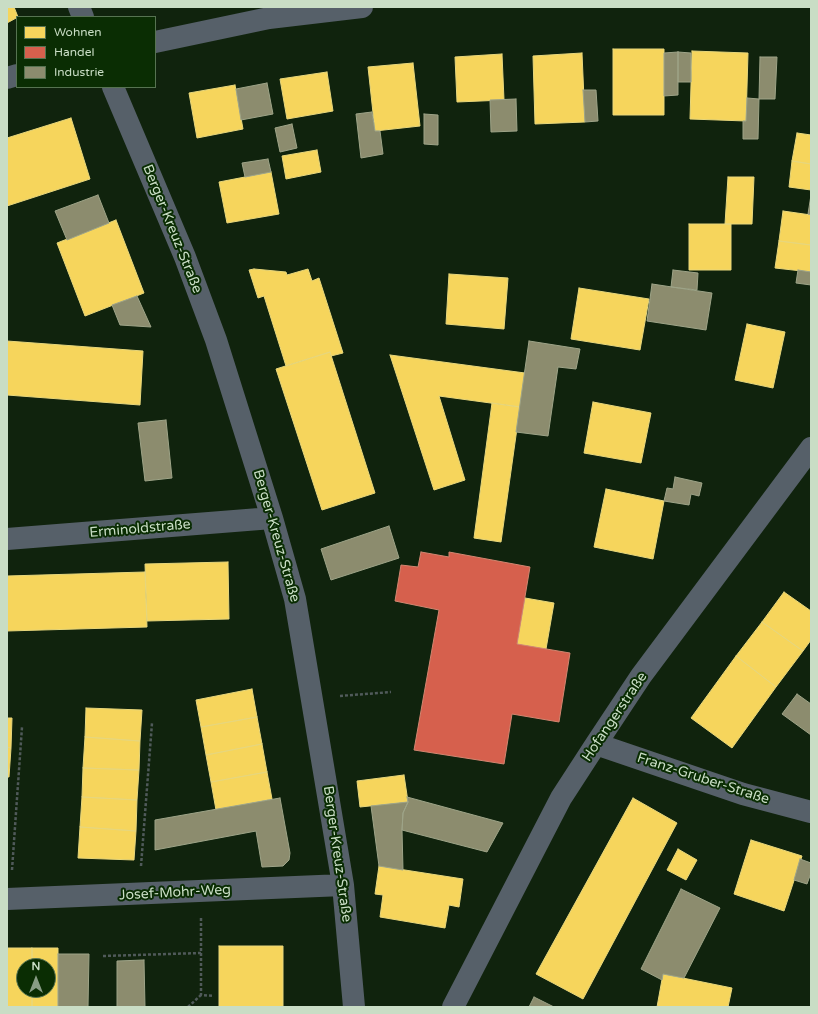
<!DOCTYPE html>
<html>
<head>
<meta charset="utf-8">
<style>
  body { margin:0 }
  #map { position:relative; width:818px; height:1014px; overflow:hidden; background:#10230d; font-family:"Varela Round",sans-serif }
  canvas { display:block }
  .frame { position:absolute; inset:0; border:8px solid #c9ddc5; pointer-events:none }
  .legend { position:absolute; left:16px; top:16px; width:140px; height:72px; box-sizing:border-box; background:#0a2d03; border:1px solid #567351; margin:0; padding:5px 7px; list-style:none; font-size:12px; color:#c9ddc5 }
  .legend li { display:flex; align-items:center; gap:8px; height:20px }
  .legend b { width:20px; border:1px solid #567351 }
  .north { position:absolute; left:16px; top:958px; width:40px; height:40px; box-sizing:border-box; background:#0a2d03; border:1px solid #567351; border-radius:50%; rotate:0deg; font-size:11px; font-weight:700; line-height:16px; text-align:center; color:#c9ddc5 }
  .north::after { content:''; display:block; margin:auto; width:14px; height:18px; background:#889c85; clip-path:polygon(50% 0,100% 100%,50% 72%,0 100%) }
</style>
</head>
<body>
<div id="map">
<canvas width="818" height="1014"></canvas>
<div class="frame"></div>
<ul class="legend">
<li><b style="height:11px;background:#f6d55c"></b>Wohnen</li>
<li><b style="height:11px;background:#d6604d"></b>Handel</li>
<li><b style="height:11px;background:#8c8c6e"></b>Industrie</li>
</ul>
<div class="north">N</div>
</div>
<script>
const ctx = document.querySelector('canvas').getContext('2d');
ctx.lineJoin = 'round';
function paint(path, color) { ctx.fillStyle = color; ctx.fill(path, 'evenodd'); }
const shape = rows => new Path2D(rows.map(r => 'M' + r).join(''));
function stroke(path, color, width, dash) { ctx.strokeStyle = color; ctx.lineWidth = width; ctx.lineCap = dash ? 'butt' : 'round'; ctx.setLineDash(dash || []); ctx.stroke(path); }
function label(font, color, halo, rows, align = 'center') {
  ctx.font = font + ' "Varela Round",sans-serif'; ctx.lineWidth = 4; ctx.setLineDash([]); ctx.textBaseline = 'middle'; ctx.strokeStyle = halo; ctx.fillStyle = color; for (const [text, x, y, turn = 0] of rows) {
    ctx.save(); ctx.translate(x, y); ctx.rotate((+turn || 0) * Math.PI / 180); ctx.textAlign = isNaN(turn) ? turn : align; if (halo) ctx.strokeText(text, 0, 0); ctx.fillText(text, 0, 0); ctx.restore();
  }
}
const homes = shape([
  [7,7,14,7,18,17,7,23,7,7],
  [613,49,664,49,664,115,613,115,613,49],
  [692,51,748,53,746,121,690,119,692,51],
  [582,53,585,122,535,124,533,56,582,53],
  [502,54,504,100,457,102,455,57,502,54],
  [413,63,420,126,375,131,368,67,413,63],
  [327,72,333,111,287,119,280,79,327,72],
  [235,85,243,129,197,138,189,93,235,85],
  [71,118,90,179,7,206,7,138,71,118],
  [797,133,811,135,811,164,792,161,797,133],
  [317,150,321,172,286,179,282,156,317,150],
  [792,161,811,164,811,190,789,187,792,161],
  [271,172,279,214,227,223,219,182,271,172],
  [728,177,754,177,752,224,725,224,728,177],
  [783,211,811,215,811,245,779,241,783,211],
  [116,220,144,293,85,316,57,243,116,220],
  [689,224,731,224,731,270,689,270,689,224],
  [779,241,811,245,811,272,775,268,779,241],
  [254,269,286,272,287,275,308,269,312,281,319,278,343,353,331,356,330,352,286,366,264,296,258,298,249,270,254,269],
  [449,274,508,278,504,329,446,324,449,274],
  [579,288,649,299,640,350,571,339,579,288],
  [747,324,785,332,773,388,735,380,747,324],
  [7,341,143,351,140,405,7,395,7,341],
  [330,352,375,493,322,510,276,369,330,352],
  [390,355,525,373,520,407,439,396,465,480,434,490,390,355],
  [593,402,651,413,641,463,584,453,593,402],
  [492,403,520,407,501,542,474,538,492,403],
  [606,489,664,501,653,559,594,547,606,489],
  [228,562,229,619,147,621,145,564,228,562],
  [145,572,147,627,7,631,7,576,145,572],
  [784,592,811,611,811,640,803,651,762,622,784,592],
  [525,598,554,603,546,649,517,644,525,598],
  [762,622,803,651,776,687,736,656,762,622],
  [736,656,776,687,732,748,691,718,736,656],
  [252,689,257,717,201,727,196,700,252,689],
  [86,708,142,710,140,741,85,737,86,708],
  [257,717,262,744,206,755,201,727,257,717],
  [7,718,12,718,11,748,7,747,7,718],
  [85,737,140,741,139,770,83,768,85,737],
  [262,744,267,772,211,782,206,755,262,744],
  [7,747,11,748,9,777,7,777,7,747],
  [83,768,139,770,137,800,82,797,83,768],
  [267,772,272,799,216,810,211,782,267,772],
  [404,775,408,802,360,807,357,781,404,775],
  [82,797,137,800,136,831,80,827,82,797],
  [633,798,677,823,583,999,536,974,633,798],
  [80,827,136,831,134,860,78,858,80,827],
  [751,840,802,856,784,911,734,894,751,840],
  [678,849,697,860,686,880,667,870,678,849],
  [379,866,463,879,459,907,449,905,445,928,380,917,383,895,375,894,379,866],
  [219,946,283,946,283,1007,219,1007,219,946],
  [7,948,32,948,32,966,24,966,24,990,32,990,32,1007,7,1007,7,948],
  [32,948,58,948,58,1007,32,1007,32,990,48,990,48,966,32,966,32,948],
  [663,974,732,988,728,1007,657,1007,663,974]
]);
paint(homes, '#f6d55c');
stroke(homes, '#e8d77c', 1);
const shops = shape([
  [421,552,449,557,449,552,530,567,517,644,570,653,559,722,512,714,504,764,414,750,439,610,395,601,401,565,418,567,421,552]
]);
paint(shops, '#d6604d');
stroke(shops, '#d28671', 1);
const industry = shape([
  [678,52,678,95,664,96,664,53,678,52],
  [678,52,691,53,691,82,678,82,678,52],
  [760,57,777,57,775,99,759,99,760,57],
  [267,83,273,114,241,120,236,89,267,83],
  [583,90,596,90,598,121,585,122,583,90],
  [747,98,759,99,758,139,743,139,743,121,746,121,747,98],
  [516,99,517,131,491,132,490,100,516,99],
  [372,112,375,131,380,131,383,154,361,158,356,114,372,112],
  [424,114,438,115,438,145,424,144,424,114],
  [292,124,297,148,280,152,275,128,292,124],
  [268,159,271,172,245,177,242,163,268,159],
  [98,195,109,223,67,240,55,211,98,195],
  [811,195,811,215,808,214,811,195],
  [673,270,698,273,697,290,671,287,673,270],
  [798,270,811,272,811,285,796,283,798,270],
  [652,284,712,293,706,330,647,321,652,284],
  [137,296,151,327,120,325,112,305,137,296],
  [529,341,580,349,576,369,558,367,548,436,516,432,529,341],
  [166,420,172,478,145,481,138,423,166,420],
  [675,477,702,483,699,496,691,494,689,505,664,501,667,488,673,489,675,477],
  [389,526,399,558,331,580,321,549,389,526],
  [797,694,811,704,811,735,782,714,797,694],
  [407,797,503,823,487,852,402,830,403,813,408,802,407,797],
  [280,798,290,853,289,860,283,866,262,867,256,831,155,850,155,820,280,798],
  [408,802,403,813,402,830,403,870,379,866,371,806,408,802],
  [800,859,811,863,811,873,807,884,794,880,800,859],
  [681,889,720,908,684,978,663,974,662,980,641,969,681,889],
  [58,954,89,954,88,1007,58,1007,58,954],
  [144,960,145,1007,117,1007,117,961,144,960],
  [534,997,554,1007,529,1007,534,997]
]);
paint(industry, '#8c8c6e');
stroke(industry, '#9ea488', 1);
stroke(shape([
  [340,696,391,692],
  [141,866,152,723],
  [12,870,22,727],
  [201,918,201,995,214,996],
  [103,956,201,953],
  [188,1007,201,995]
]), '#505a5a', 2.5, [3, 2]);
stroke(shape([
  [79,7,83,17],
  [155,42,269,18,362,7],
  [7,78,17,75],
  [113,87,185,257,216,340,272,518,295,599,343,885,354,1007],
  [7,539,272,518],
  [596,744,743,794,811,812],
  [7,899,343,885],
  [453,1007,561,798,596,744,641,676,811,448]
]), '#566069', 22);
label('14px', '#c9ddc5', '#0a2d03', [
  ["Berger-Kreuz-Straße",172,229,68],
  ["Erminoldstraße",140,529,-5],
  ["Berger-Kreuz-Straße",276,536,74],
  ["Hofangerstraße",615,717,-56],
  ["Franz-Gruber-Straße",703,779,18],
  ["Berger-Kreuz-Straße",337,854,82],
  ["Josef-Mohr-Weg",175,893,-3]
]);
</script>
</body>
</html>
